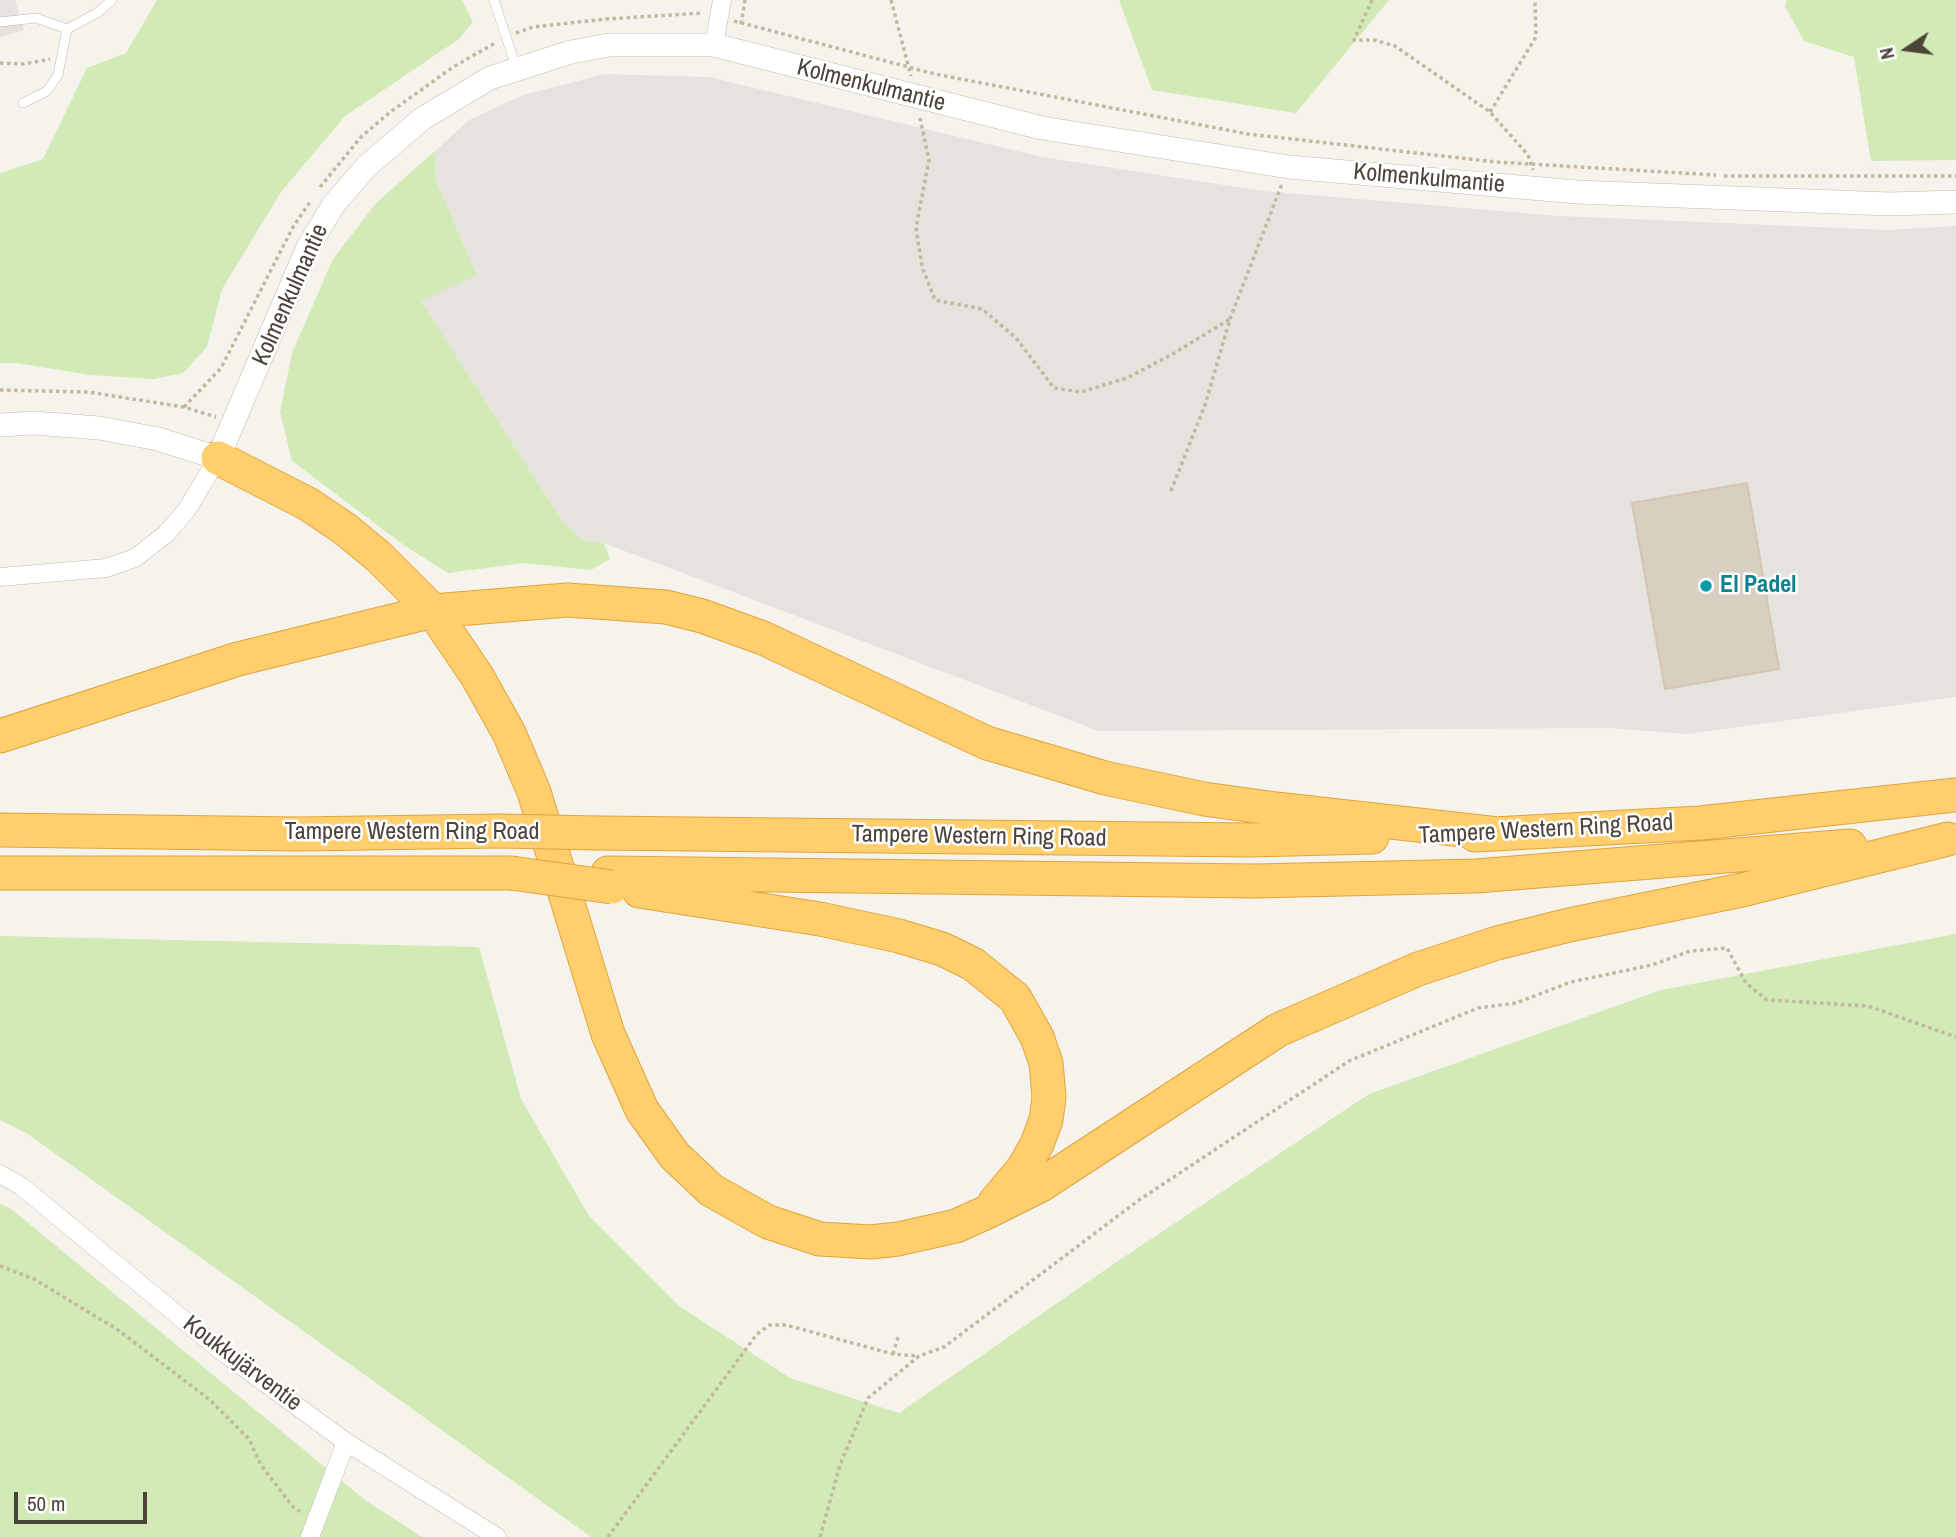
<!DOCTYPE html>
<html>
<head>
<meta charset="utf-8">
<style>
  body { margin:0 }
  #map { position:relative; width:1956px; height:1537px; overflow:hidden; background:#f6f3ec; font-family:"Archivo Narrow",sans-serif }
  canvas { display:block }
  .north { position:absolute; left:1872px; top:14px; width:70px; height:70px; -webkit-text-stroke:5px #fff; paint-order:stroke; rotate:257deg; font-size:19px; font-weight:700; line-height:28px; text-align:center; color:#4b4439 }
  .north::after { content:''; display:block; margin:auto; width:24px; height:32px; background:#4b4439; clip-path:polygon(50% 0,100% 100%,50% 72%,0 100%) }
  .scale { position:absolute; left:14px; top:1492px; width:133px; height:32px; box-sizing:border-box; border:4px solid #4b4439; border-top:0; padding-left:9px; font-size:21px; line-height:24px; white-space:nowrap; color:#4b4439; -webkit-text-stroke:5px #fff; paint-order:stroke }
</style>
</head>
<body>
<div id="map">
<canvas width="1956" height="1537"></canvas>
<div class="north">N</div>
<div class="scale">50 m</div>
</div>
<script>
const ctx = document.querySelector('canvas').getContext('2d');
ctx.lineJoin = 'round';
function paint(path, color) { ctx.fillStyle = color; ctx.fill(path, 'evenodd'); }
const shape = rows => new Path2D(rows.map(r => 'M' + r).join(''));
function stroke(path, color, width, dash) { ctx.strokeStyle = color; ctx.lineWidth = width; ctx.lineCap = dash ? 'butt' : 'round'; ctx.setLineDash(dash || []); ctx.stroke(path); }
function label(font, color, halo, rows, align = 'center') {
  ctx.font = font + ' "Archivo Narrow",sans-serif'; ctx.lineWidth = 5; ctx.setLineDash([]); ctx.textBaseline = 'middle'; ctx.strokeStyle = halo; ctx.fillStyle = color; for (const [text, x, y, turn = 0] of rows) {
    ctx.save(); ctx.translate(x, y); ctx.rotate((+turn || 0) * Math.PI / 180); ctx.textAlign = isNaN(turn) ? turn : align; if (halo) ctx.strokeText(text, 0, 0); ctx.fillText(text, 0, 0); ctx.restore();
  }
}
paint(shape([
  [0,0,15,0,24,30,0,37],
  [605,74,709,77,1042,157,1263,191,1559,216,1888,230,1956,226,1956,697,1688,734,1608,728,1099,731,604,543,583,540,564,524,421,301,477,274,436,181,435,151,469,120,523,95]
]), '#e6e2dd');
paint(shape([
  [157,0,462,0,473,22,459,39,345,116,281,192,222,289,207,347,183,373,154,379,90,375,16,363,0,363,0,173,43,159,87,68,126,53],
  [1119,0,1389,0,1296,113,1152,90],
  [1787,0,1956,0,1956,160,1871,161,1854,57,1804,41,1785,6],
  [435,151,436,181,477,275,421,301,564,524,583,540,604,543,610,559,591,570,524,563,448,573,405,546,292,461,280,412,292,353,333,259,376,203],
  [1956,934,1956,1537,591,1537,28,1134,0,1120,0,936,479,947,521,1099,589,1216,679,1306,790,1378,899,1413,1112,1265,1369,1094,1661,990],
  [0,1204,10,1208,365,1500,422,1537,0,1537]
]), '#d2eab5');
const building = shape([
  [1747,483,1779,669,1665,689,1632,503,1747,483]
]);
paint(building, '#d8cfc1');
stroke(building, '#d3c7b4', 2);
const service = shape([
  [494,0,516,67],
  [0,22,36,18,67,29],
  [67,29,97,13,112,0],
  [23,103,47,91,58,75,67,29]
]);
const minor = shape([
  [714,45,722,0],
  [0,577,106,568,135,558,166,534,186,511,218,458],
  [0,1174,21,1186,220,1350,346,1442,497,1537],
  [310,1537,346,1442]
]);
const tertiary = shape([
  [0,425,34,423,99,428,158,439,218,458,308,247,334,204,367,166,422,119,490,78,571,52,609,45,714,45,1042,128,1289,167,1577,192,1889,204,1956,202]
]);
const motorway = shape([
  [218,458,308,504,345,529,379,557,433,611,477,676,509,733,534,792,608,1034,642,1110,674,1155,711,1190,768,1222,820,1239,871,1242,898,1239,956,1226,987,1212,1041,1185,1278,1030,1418,969,1497,943,1569,925,1742,890,1948,839],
  [0,736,238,659,433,611,567,600,610,603,666,607,702,616,763,638,987,743,1105,778,1204,799,1276,809,1498,834],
  [0,830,299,834,499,831],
  [598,833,1251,840,1372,837],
  [1475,835,1700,823,1956,795],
  [0,873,511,873],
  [608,873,1255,881,1476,876,1850,846],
  [639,891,820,919,899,936,942,949,973,964,1015,998,1037,1037,1046,1063,1049,1097,1046,1120,1037,1144,1023,1169,995,1202]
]);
stroke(service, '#c2bbae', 10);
stroke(minor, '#c2bbae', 19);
stroke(tertiary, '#c2bbae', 24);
stroke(motorway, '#e0a43c', 35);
stroke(shape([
  [891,0,911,76],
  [1372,0,1354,40,1374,40,1395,46,1490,112,1528,155,1533,170],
  [734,21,935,74,1248,134,1496,162,1716,175],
  [741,24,745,0],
  [516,33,533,27,606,19,703,13],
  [0,63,24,64,50,59],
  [1490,112,1536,37,1535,0],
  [920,118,929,160,916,228,922,267,935,300,982,309,1016,338,1054,388,1081,392,1127,378,1171,355,1230,319],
  [1724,176,1956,176],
  [320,187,361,137,389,113,453,67,497,42],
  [0,390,88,392,184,407,216,417],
  [184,407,221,368,293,227,310,202],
  [1171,491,1205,405,1230,319,1282,184],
  [0,1266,34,1279,118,1330,210,1400,249,1439,261,1465,293,1507,301,1512],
  [893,1354,899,1334],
  [608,1537,757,1334,770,1325,786,1325,893,1354,917,1356],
  [820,1537,840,1465,868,1398,919,1356,944,1347,1139,1200,1349,1061,1478,1008,1516,1003,1571,982,1652,965,1690,951,1727,948,1746,983,1767,1000,1868,1006,1956,1037]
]), '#c4b79f', 3.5, [3.5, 3.5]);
stroke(service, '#fff', 9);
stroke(minor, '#fff', 18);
stroke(tertiary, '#fff', 23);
stroke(motorway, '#ffcf6e', 33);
const motorwayBridge = shape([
  [499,831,598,833],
  [511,873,612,887]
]);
stroke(motorwayBridge, '#e0a43c', 35, []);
stroke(motorwayBridge, '#ffcf6e', 33);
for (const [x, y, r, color] of [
  [1706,586,7,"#0f9aa8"]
]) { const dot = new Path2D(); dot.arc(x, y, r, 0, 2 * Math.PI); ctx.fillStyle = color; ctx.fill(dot); stroke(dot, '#fff', 2.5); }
label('24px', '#4b4439', '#fff', [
  ["Kolmenkulmantie",871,86,14],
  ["Kolmenkulmantie",1429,179,5],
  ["Kolmenkulmantie",291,295,-66],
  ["Tampere Western Ring Road",1546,830,-3],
  ["Tampere Western Ring Road",412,833],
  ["Tampere Western Ring Road",979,837,1],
  ["Koukkujärventie",242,1364,37]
]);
label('bold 24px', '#0d838f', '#fff', [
  ["El Padel",1720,586]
], 'left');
</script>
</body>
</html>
